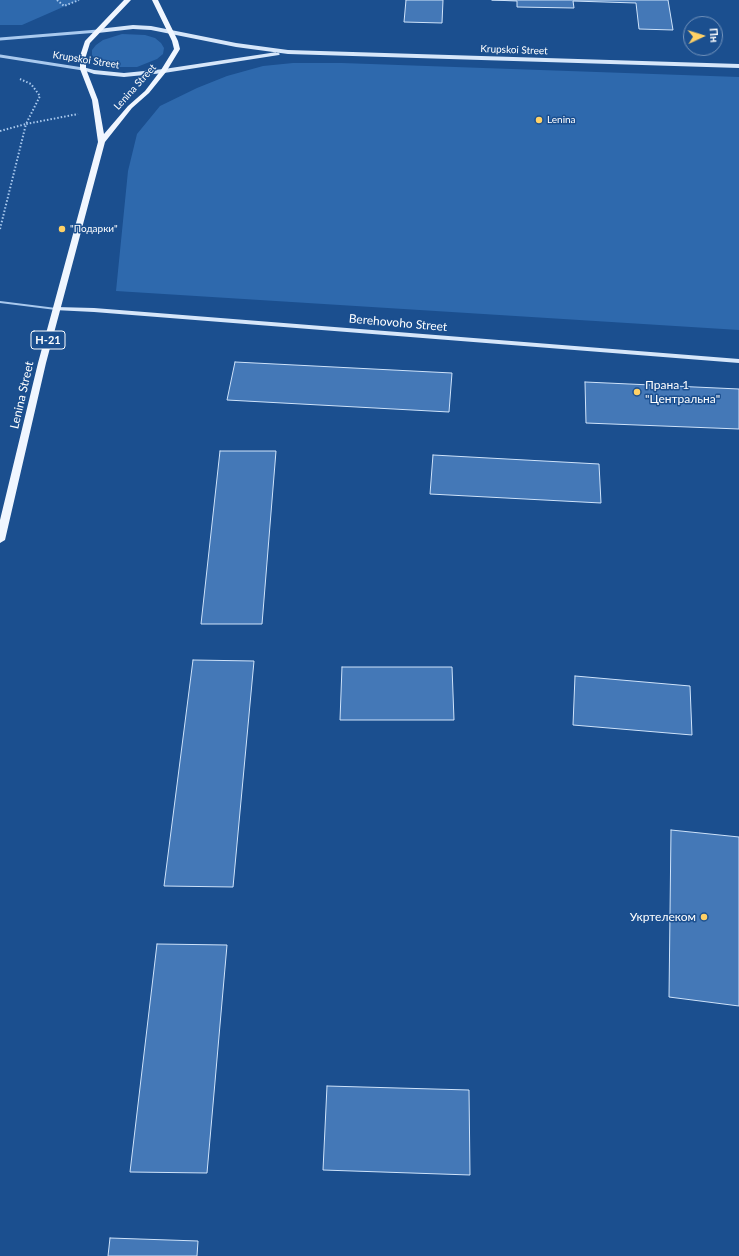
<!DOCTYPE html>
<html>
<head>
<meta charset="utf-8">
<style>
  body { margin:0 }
  #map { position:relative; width:739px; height:1256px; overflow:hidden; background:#1b4f8f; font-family:Lato,sans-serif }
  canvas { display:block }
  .north { position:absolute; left:683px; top:16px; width:40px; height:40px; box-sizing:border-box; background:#1b4f8f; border:1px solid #7695bc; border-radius:50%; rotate:86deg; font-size:11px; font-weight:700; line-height:16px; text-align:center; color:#fff }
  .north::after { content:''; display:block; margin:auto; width:14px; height:18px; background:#ffd166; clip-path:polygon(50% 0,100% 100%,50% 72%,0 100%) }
</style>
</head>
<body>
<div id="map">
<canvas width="739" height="1256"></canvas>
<div class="north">Пн</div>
</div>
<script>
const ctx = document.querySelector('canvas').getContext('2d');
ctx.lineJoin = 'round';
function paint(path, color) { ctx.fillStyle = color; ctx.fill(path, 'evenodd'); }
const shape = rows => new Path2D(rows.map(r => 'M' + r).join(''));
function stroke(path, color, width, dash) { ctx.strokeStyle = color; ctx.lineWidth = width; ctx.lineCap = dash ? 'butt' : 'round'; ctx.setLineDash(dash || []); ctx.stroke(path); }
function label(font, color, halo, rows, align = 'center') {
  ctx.font = font + ' Lato,sans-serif'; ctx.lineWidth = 3; ctx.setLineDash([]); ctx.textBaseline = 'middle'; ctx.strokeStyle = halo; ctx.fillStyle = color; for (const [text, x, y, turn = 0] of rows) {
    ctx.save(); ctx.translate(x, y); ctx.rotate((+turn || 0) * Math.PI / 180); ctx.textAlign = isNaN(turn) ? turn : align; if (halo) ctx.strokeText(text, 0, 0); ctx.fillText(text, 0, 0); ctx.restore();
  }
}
paint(shape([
  [0,0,79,0,22,25,0,25],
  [122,34,145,35,155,38,161,43,164,48,163,54,157,59,137,67,113,67,96,60,92,55,92,50,96,45,103,40],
  [293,63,342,63,739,77,739,330,116,291,128,171,137,134,160,106,197,88,227,76,263,66]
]), '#2e69ad');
const building = shape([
  [406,0,443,0,442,23,404,22,406,0],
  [492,0,668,0,673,30,639,29,636,3,573,1,574,8,517,7,517,1,492,0],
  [235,362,452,373,449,412,227,400,235,362],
  [585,382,739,389,739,429,586,423,585,382],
  [220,451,276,451,262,624,201,624,220,451],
  [433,455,599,464,601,503,430,494,433,455],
  [193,660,254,661,233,887,164,886,193,660],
  [342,667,452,667,454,720,340,720,342,667],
  [575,676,690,686,692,735,573,725,575,676],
  [671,830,739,837,739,1006,669,997,671,830],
  [157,944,227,945,207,1173,130,1172,157,944],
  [327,1086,469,1090,470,1175,323,1170,327,1086],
  [110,1238,198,1241,197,1256,108,1256,110,1238]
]);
paint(building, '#4478b7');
stroke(building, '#cfe3fa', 1);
stroke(shape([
  [57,0,64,6,79,0],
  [0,131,26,124,40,96,31,84,20,79],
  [0,229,26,124,78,114]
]), '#a9c9ee', 2, [1.5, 2]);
stroke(shape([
  [0,302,56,309]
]), '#a9c9ee', 2);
stroke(shape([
  [0,39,98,31],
  [0,56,83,69]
]), '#a9c9ee', 3);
paint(shape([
  [133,25,151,26,236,43,288,50,739,64,739,68,288,54,236,47,151,30,133,29,98,33,95,31,98,29,133,25],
  [277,52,280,54,279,55,164,73,124,77,94,74,80,69,83,67,94,70,124,73,164,69,277,52],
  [56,307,94,308,739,359,739,363,94,312,54,310,53,309,56,307]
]), '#d6e6fa');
paint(shape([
  [124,0,131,0,90,43,86,56,86,69,98,100,104,134,128,106,145,91,161,70,174,49,172,41,152,0,158,0,178,41,180,49,166,72,149,93,132,108,105,142,46,363,5,540,0,543,0,520,38,363,98,142,92,100,80,69,80,56,85,41,124,0]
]), '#f0f6ff');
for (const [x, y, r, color] of [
  [539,120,4,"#ffd166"],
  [62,229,4,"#ffd166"],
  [637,392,4,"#ffd166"],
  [704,917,4,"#ffd166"]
]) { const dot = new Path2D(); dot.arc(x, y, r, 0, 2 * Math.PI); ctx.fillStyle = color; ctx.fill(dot); stroke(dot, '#1b4f8f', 1.5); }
label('10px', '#fff', '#1b4f8f', [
  ["Krupskoi Street",514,50,2],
  ["Krupskoi Street",86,60,9],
  ["Lenina Street",135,87,-48]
]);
label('10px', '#fff', '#1b4f8f', [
  ["Lenina",547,120],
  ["\"Подарки\"",70,229]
], 'left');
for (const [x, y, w] of [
  [48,340,34]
]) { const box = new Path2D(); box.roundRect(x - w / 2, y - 9, w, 18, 3); ctx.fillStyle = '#1b4f8f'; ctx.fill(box); stroke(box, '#fff', 1); }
label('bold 11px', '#fff', null, [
  ["Н-21",48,340]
]);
label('12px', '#fff', '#1b4f8f', [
  ["Berehovoho Street",398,323,5],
  ["Lenina Street",22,395,-77]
]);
label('12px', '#fff', '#1b4f8f', [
  ["Прана 1",645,385],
  ["\"Центральна\"",645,399],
  ["Укртелеком",696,917,"right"]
], 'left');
</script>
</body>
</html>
